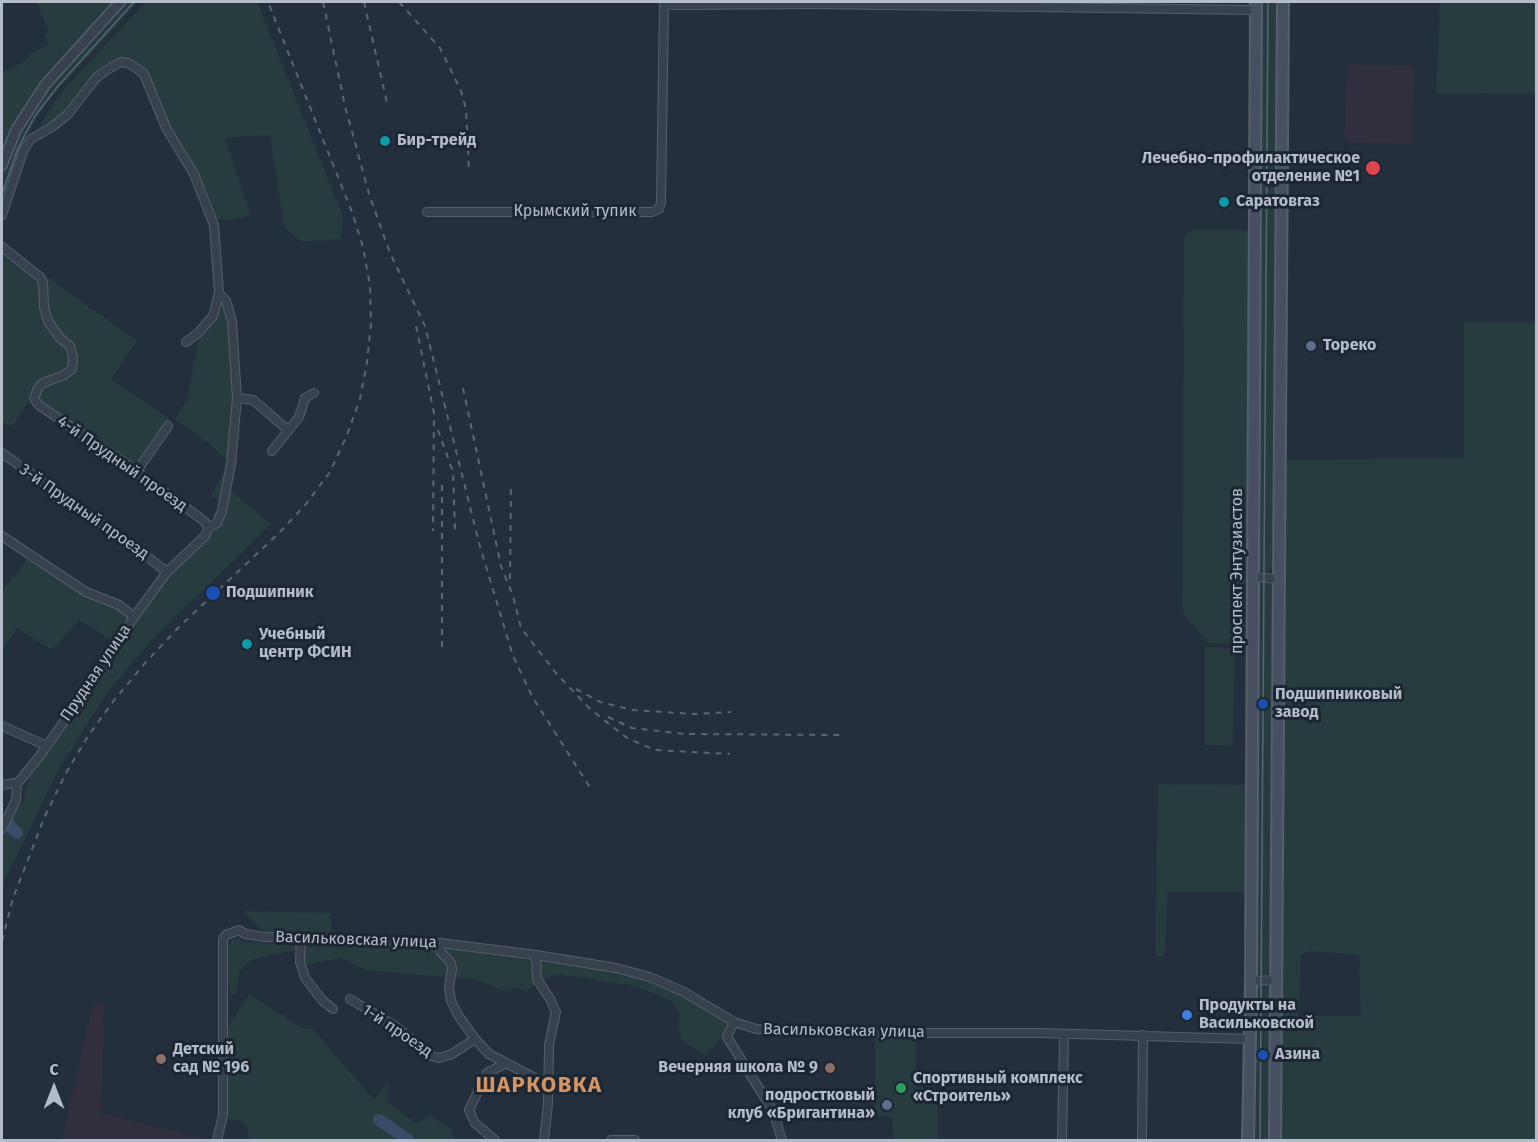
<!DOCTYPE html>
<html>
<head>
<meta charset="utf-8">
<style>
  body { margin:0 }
  #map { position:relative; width:1538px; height:1142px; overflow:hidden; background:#242f3e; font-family:"Fira Sans",sans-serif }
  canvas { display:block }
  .frame { position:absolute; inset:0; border:3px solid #b4bcc9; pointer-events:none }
  .north { position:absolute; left:24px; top:1058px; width:60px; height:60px; -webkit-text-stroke:4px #1d2633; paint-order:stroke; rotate:0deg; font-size:16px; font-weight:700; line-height:24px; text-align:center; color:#b4bcc9 }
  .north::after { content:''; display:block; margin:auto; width:21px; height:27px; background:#b4bcc9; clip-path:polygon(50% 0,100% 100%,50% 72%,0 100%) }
</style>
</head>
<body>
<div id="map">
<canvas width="1538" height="1142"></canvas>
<div class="frame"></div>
<div class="north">С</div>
</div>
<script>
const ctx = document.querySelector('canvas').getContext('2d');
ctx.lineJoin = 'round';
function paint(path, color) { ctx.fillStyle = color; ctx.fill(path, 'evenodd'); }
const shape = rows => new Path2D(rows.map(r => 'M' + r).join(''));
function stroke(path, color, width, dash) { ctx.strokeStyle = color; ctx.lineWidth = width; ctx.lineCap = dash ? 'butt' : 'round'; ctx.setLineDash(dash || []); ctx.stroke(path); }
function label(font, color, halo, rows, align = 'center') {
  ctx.font = font + ' "Fira Sans",sans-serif'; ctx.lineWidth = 6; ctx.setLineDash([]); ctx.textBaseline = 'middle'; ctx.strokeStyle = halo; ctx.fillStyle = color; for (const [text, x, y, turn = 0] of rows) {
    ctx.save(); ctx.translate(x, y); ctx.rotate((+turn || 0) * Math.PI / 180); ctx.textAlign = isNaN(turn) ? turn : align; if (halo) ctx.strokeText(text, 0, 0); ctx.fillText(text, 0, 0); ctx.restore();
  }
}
paint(shape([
  [1347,64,1414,66,1413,144,1345,142],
  [93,1004,104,1004,101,1113,210,1140,62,1140]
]), '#32303f');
paint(shape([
  [36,2,115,2,70,49,42,82,27,104,2,155,2,72,18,65,29,58,28,55,48,44,45,34,49,32],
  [125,2,138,2,48,101,31,128,21,149,2,201,2,172,30,113,42,95],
  [146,2,257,2,343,217,341,239,302,242,284,227,270,135,225,138,251,216,228,220,219,219,212,213,197,172,169,125,148,74,130,60,120,58,102,69,65,112,50,125,40,131,38,130,45,116,66,87],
  [1261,2,1278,2,1272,568,1269,572,1263,572,1259,568],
  [1440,2,1536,2,1536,93,1436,94],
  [1194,229,1240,229,1248,232,1250,242,1248,645,1209,643,1185,616,1182,608,1184,240,1187,233],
  [2,245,137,341,111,379,170,419,136,466,44,406,38,398,29,401,12,427,2,422],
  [222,301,229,314,235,395,231,452,222,503,211,495,227,467,227,461,211,445,175,419,187,400,199,336,215,317],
  [1464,322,1536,323,1536,1140,1281,1140,1285,460,1464,458],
  [1308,951,1359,955,1361,1016,1299,1016,1301,955],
  [229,489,271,524,150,642,107,693,59,769,2,886,2,823,10,806,23,802,30,777,81,699,116,654,139,615,176,567,219,524],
  [30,556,129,615,130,618,115,642,79,620,52,650,17,628,2,651,2,591],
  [1269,582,1273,589,1271,970,1266,975,1259,975,1254,970,1259,589,1262,583],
  [1205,647,1235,648,1233,746,1205,745],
  [1158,784,1247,785,1245,892,1167,892,1165,956,1155,956],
  [243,911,331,913,331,934,329,936,265,933],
  [232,939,239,939,240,941,297,946,296,950,253,959,239,971,236,994,232,995,229,990,228,945],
  [376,944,443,948,615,971,649,979,680,994,737,1027,730,1037,719,1040,705,1056,682,1040,678,1027,680,1014,671,1000,630,985,557,974,536,984,527,992,515,987,507,992,478,980,366,970,341,958,303,965,305,945],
  [1260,984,1266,985,1271,990,1269,1140,1253,1140,1254,991],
  [249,994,302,1028,313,1029,374,1100,388,1082,390,1086,387,1096,388,1102,416,1124,430,1115,450,1128,455,1140,249,1140,247,1126,240,1121,225,1118,227,1029],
  [875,1036,916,1036,916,1087,938,1089,938,1140,894,1140,892,1117,875,1116]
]), '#263c3f');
stroke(shape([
  [2,822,7,822,17,833],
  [379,1120,408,1140]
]), '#394c67', 12);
const minor = shape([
  [664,4,676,5,813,4,1256,10],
  [427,212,652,212,659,209,661,202,664,2],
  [2,215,24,149,31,139,52,127,68,114,96,78,105,71,121,62,128,63,136,68,144,74,166,128,194,174,214,225,219,293,226,301,232,321,237,398,231,464,222,511,217,523,209,528,205,536,167,572,134,617,112,652,42,753,17,784,16,800,2,829],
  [2,247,40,277,43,283,44,307,48,321,60,338,70,346,73,357,72,369,64,375,43,383,38,388,34,399,40,406,137,471,153,486,166,493,204,521,209,528],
  [186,342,197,334,213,316,219,293],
  [237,398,253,400,288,430],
  [272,451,299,417,305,398,314,393],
  [2,453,145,555,167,572],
  [137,471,168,426],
  [2,536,86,592,119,605,134,617],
  [1253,577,1278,579],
  [2,726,47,746],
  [2,785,14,783,17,784],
  [301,938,300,962,305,978,323,1001,333,1009],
  [440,943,440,951,451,963,452,969,449,987,451,1001,458,1015,475,1039,489,1054,535,1078,548,1081],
  [536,955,537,979,550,999,556,1012,549,1045,548,1104,544,1140],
  [1251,981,1277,980],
  [350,999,395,1026,432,1056,439,1058,452,1054,475,1039],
  [734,1022,727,1037,773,1111,782,1140],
  [217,1140,223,1115,223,939,226,935,239,930,245,934,265,937,440,943,536,955,616,968,650,977,684,992,734,1022,756,1029,874,1033,1039,1033,1250,1039],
  [495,1140,475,1123,469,1110,487,1073,506,1063],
  [611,1140,635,1140],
  [1062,1140,1064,1034],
  [1142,1140,1143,1035]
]);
const tertiary = shape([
  [2,165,16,130,45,85,120,2]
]);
const secondary = shape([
  [1248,1140,1251,981,1256,2],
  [1275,1140,1283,2]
]);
stroke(minor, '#565f6c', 10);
stroke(tertiary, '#565f6c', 12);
stroke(secondary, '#565f6c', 14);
stroke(minor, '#38414e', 8);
stroke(tertiary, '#38414e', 9);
stroke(secondary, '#465061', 10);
stroke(shape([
  [2,194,18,148,35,116,58,86,134,2],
  [1260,1140,1268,2]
]), '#5a6575', 1.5);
stroke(shape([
  [323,2,345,106,369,194,390,253,425,326,479,543,513,656,533,698,591,789],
  [364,2,388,107],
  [399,2,440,48,461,91,466,109,469,171],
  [416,326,434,413,433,531],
  [463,388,501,566,513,596,521,628,555,672,589,708,627,738,655,750,730,754],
  [438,430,453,472,455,531],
  [442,485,442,652],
  [510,579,511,483],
  [576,689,600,702,633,710,693,714,731,712],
  [608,717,632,728,685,734,842,735],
  [2,941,13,898,45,816,66,773,88,736,115,699,146,662,179,627,279,533,306,504,330,472,347,435,360,399,367,362,371,324,370,286,363,247,352,212,268,2]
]), '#5a6575', 2, [6, 6]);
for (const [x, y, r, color] of [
  [385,141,6,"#0f9aa8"],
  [1373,168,8,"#e0444e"],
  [1224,202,6,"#0f9aa8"],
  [1311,346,6,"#5c6f8a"],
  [213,593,8,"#1a4fb4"],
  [247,644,6,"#0f9aa8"],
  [1263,704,6,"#1a4fb4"],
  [1187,1015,6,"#3f7fe0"],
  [1263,1055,6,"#1a4fb4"],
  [161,1059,6,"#8d6e63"],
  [830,1068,6,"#8d6e63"],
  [901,1088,6,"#2e9e5b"],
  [887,1105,6,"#5c6f8a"]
]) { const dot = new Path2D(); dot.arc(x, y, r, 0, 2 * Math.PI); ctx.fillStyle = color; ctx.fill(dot); stroke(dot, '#1d2633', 2); }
label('bold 16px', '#b4bcc9', '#1d2633', [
  ["Бир-трейд",397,141],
  ["Лечебно-профилактическое",1360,159,"right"],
  ["отделение №1",1360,177,"right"],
  ["Саратовгаз",1236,202],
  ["Тореко",1323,346],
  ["Подшипник",226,593],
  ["Учебный",259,635],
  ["центр ФСИН",259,653],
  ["Подшипниковый",1275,695],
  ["завод",1275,713],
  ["Продукты на",1199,1006],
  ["Васильковской",1199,1024],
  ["Детский",173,1050],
  ["сад № 196",173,1068],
  ["Азина",1275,1055],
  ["Вечерняя школа № 9",818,1068,"right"],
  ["Спортивный комплекс",913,1079],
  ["«Строитель»",913,1097],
  ["подростковый",875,1096,"right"],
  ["клуб «Бригантина»",875,1114,"right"]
], 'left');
label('16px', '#b4bcc9', '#1d2633', [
  ["Крымский тупик",575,212],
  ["4-й Прудный проезд",122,464,35],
  ["3-й Прудный проезд",84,512,35],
  ["проспект Энтузиастов",1238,571,-90],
  ["Прудная улица",96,673,-56],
  ["Васильковская улица",356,940,2],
  ["1-й проезд",397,1031,34],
  ["Васильковская улица",844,1031,1]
]);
ctx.letterSpacing = '1.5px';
label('bold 22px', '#d59563', '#1d2633', [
  ["ШАРКОВКА",539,1086]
]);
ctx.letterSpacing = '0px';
</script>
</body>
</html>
